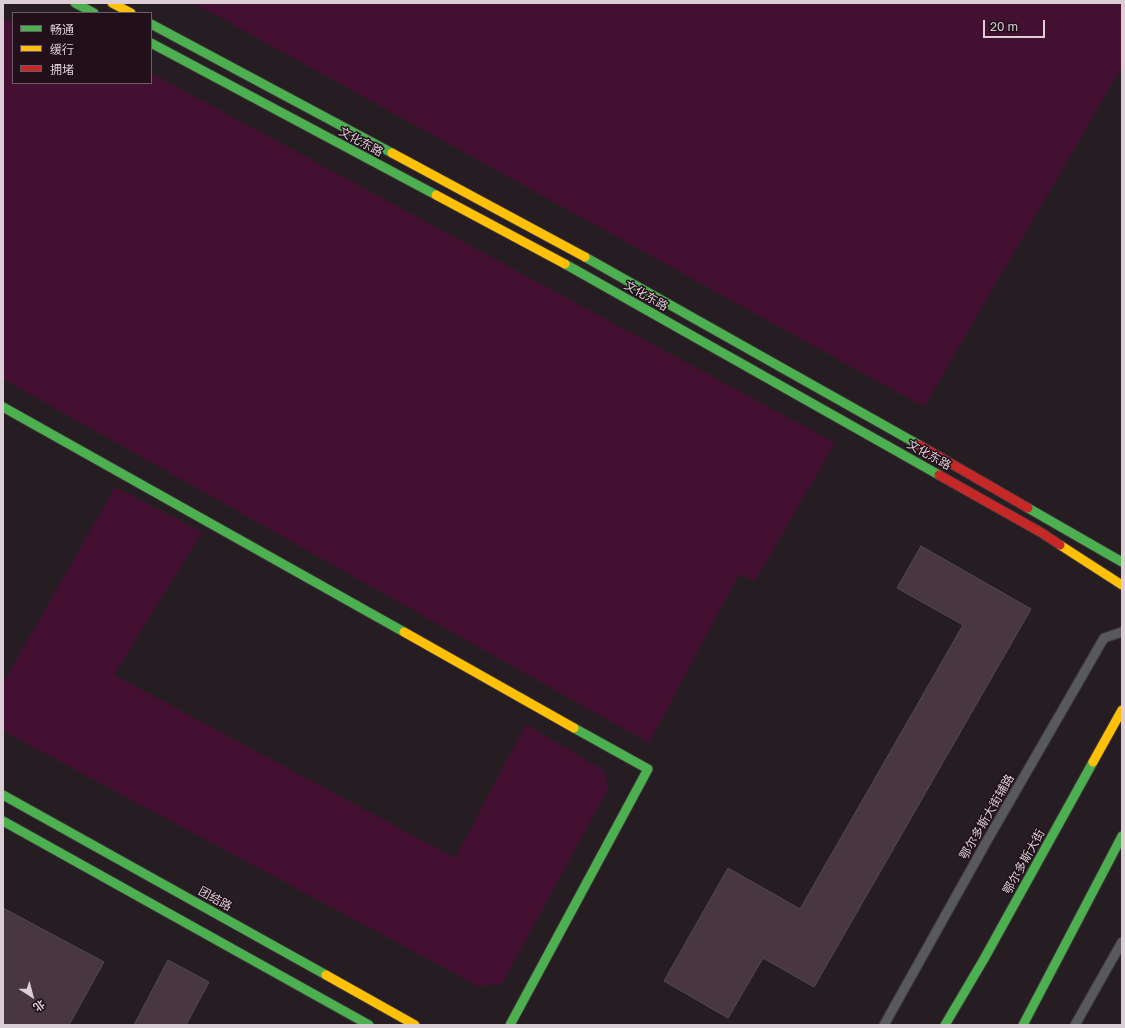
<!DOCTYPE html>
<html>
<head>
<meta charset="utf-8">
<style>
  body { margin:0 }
  #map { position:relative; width:1125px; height:1028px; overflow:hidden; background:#261d22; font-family:"Golos Text","Noto Sans SC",sans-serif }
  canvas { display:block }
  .frame { position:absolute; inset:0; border:4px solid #dbcfd5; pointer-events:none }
  .legend { position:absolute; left:12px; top:12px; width:140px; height:72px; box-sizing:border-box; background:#21101a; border:1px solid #6b5c65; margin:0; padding:5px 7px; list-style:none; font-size:12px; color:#dbcfd5 }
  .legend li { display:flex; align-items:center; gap:8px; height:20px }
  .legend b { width:20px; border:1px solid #6b5c65 }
  .north { position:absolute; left:12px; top:976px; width:40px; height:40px; -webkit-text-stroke:3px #21101a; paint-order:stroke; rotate:144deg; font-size:11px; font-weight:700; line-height:16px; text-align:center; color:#dbcfd5 }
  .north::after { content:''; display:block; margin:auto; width:14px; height:18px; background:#dbcfd5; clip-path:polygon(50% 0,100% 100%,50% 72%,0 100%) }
  .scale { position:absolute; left:983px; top:20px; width:62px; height:18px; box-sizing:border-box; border:2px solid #dbcfd5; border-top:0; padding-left:5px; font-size:12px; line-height:14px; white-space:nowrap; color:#dbcfd5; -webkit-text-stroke:3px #21101a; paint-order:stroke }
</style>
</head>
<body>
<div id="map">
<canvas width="1125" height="1028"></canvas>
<div class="frame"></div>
<ul class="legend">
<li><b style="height:5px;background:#4caf50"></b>畅通</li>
<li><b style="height:5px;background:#ffc107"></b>缓行</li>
<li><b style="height:5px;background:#c62828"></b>拥堵</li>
</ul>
<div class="north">北</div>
<div class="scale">20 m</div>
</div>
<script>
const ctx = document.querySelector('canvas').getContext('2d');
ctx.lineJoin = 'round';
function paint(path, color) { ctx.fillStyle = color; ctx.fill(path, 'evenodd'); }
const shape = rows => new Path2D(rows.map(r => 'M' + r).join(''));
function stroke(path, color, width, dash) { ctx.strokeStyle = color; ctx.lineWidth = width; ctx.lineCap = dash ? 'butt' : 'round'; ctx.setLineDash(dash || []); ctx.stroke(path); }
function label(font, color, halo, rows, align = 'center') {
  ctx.font = font + ' "Golos Text","Noto Sans SC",sans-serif'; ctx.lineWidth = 3; ctx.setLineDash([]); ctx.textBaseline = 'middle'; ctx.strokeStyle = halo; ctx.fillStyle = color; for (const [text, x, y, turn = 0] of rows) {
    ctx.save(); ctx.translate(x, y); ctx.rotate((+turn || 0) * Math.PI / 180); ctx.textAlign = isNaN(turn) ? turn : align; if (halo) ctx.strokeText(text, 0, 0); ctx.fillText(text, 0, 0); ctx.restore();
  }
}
paint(shape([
  [194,3,1122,3,1122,67,924,407],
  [13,19,13,83,151,83,151,73,835,443,755,581,739,574,649,743,3,379,3,21],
  [115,487,202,532,114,675,455,858,526,724,604,771,608,789,502,984,478,986,3,731,3,683]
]), '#441032');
const building = shape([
  [921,546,1031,609,814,987,763,958,728,1018,664,981,728,868,800,909,963,625,897,588,921,546],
  [3,908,104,962,69,1025,3,1025,3,908],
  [168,960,209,982,186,1025,134,1025,168,960]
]);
paint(building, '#483741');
stroke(building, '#524a4f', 1);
const lane = shape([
  [884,1025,988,839,1104,638,1122,632],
  [1075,1025,1122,942]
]);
const fast = shape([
  [75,3,94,13],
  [151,24,392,153],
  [151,43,436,195],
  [585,257,919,445],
  [565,264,939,475],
  [3,407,404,632],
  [1028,508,1122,562],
  [3,795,326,975],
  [3,821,369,1025],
  [510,1025,648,769,574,728],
  [945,1025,984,959,1093,762],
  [1023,1025,1122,836]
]);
const slow = shape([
  [112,3,131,13],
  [392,153,585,257],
  [436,195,565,264],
  [1060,545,1122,585],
  [404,632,574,728],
  [1093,762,1122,710],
  [326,975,415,1025]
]);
const jam = shape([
  [919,445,1028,508],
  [939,475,1042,533,1060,545]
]);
stroke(lane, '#3e373b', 11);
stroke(fast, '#3e373b', 11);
stroke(slow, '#3e373b', 11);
stroke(jam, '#3e373b', 11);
stroke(lane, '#58595a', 9);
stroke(fast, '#4caf50', 9);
stroke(slow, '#ffc107', 9);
stroke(jam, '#c62828', 9);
label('12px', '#dbcfd5', '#21101a', [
  ["文化东路",361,142,28],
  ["文化东路",646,296,29],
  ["文化东路",929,455,29],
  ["鄂尔多斯大街辅路",987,817,-60],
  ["鄂尔多斯大街",1024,862,-61],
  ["团结路",215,899,29]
]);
</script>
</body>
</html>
